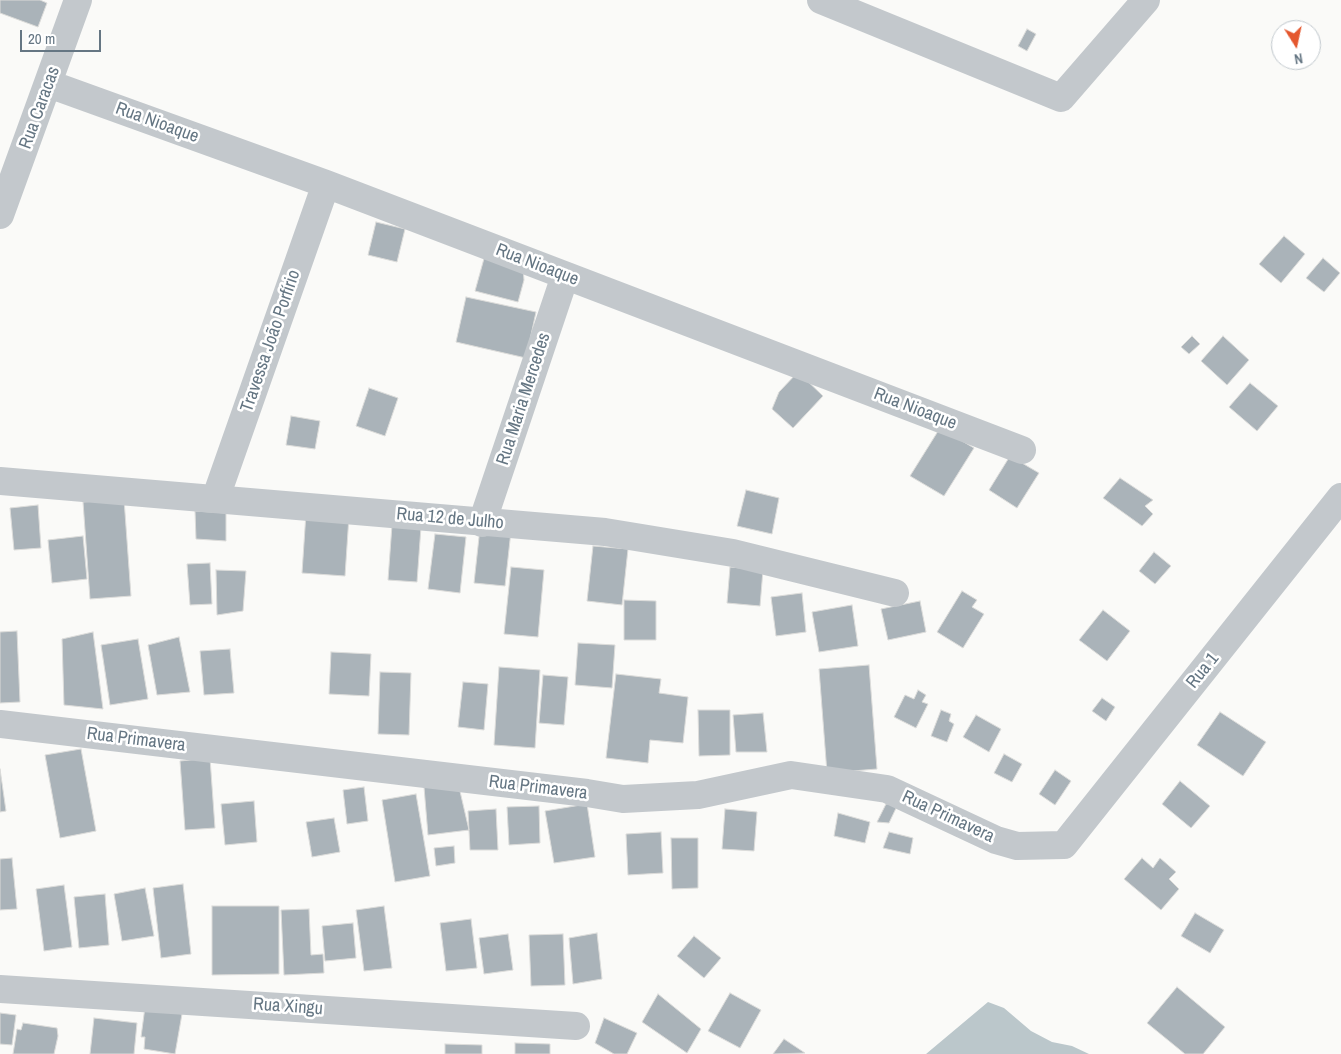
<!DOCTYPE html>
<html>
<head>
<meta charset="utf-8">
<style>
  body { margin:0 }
  #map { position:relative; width:1341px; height:1054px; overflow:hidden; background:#fafaf8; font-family:"Archivo Narrow",sans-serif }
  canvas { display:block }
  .north { position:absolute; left:1271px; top:20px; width:50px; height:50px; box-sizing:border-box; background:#fff; border:1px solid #c1c8cd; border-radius:50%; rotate:170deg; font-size:14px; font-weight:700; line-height:20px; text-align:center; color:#657683 }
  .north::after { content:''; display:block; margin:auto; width:18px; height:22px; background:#e4572e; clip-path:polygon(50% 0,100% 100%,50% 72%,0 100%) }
  .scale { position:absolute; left:20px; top:30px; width:81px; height:22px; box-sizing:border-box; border:2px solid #657683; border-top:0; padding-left:6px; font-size:15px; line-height:18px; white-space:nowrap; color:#657683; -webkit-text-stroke:4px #fff; paint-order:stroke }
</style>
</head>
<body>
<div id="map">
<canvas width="1341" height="1054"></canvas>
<div class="north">N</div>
<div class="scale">20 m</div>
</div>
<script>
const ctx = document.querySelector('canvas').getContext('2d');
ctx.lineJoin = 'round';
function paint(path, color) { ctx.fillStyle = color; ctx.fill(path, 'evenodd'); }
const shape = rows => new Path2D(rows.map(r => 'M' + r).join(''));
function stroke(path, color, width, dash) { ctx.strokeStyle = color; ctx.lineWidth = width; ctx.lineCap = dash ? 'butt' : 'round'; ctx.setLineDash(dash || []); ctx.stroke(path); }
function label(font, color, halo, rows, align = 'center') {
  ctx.font = font + ' "Archivo Narrow",sans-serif'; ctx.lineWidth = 5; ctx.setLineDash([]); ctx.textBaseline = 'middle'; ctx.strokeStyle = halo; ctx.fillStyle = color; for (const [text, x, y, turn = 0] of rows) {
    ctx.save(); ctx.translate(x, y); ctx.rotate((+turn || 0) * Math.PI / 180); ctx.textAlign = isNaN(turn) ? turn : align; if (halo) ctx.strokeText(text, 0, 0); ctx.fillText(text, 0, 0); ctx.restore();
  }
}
paint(shape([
  [988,1002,1004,1008,1031,1031,1052,1042,1072,1046,1089,1054,926,1054]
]), '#bbc7cb');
const building = shape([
  [0,0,40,0,47,3,38,27,0,13,0,0],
  [1027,29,1036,34,1027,51,1018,46,1027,29],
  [376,222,405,229,397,262,368,255,376,222],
  [1284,236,1305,254,1281,283,1259,264,1284,236],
  [485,255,523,267,524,280,518,302,475,291,485,255],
  [1323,258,1340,273,1324,292,1306,278,1323,258],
  [466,297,536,312,526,358,456,342,466,297],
  [1192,336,1200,344,1189,354,1181,347,1192,336],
  [1223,336,1249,360,1227,385,1201,361,1223,336],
  [798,372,823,396,793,428,772,409,779,392,798,372],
  [1250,383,1278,406,1257,431,1229,407,1250,383],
  [369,388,398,398,385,436,356,426,369,388],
  [291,416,320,421,315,449,286,445,291,416],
  [940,428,974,448,944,496,910,476,940,428],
  [1010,456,1039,473,1017,508,989,490,1010,456],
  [1120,478,1153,500,1145,506,1153,514,1142,526,1103,498,1120,478],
  [746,490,779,498,772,534,737,526,746,490],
  [124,499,131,596,90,599,83,502,124,499],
  [38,505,41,548,14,550,10,508,38,505],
  [195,511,226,513,226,541,196,539,195,511],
  [306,513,349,516,345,576,302,573,306,513],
  [392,525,421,527,417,582,388,580,392,525],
  [480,528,511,531,505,586,474,583,480,528],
  [435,534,466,537,460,593,428,589,435,534],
  [83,536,87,579,52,583,48,540,83,536],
  [593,546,628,549,622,605,587,601,593,546],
  [1154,552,1171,566,1155,584,1139,571,1154,552],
  [210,563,212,604,190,605,187,564,210,563],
  [511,567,544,570,538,637,504,634,511,567],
  [730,567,763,570,760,606,727,603,730,567],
  [216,570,246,571,243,611,217,615,216,570],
  [962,591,977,600,972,607,984,614,963,648,937,632,962,591],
  [802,593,806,632,776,636,771,597,802,593],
  [624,600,656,601,656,640,624,640,624,600],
  [920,601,926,632,888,640,881,609,920,601],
  [852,605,858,646,819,652,812,612,852,605],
  [1103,610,1130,631,1107,661,1079,640,1103,610],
  [17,631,20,702,0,703,0,632,17,631],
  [93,632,103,709,64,705,62,639,93,632],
  [179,637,190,692,157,695,148,645,179,637],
  [138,639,148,699,110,705,101,645,138,639],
  [578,643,615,645,612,688,575,685,578,643],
  [230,649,234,693,204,695,200,651,230,649],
  [331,652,371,654,369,696,329,694,331,652],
  [869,665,877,769,827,773,819,669,869,665],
  [499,667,540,670,535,748,494,745,499,667],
  [380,672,411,673,409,735,378,734,380,672],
  [616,674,661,679,659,693,688,697,683,743,650,740,648,763,606,758,616,674],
  [543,675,568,677,564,725,539,723,543,675],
  [463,682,488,684,484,730,458,727,463,682],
  [918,690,926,695,922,702,928,704,916,728,894,717,905,695,914,699,918,690],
  [1102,698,1115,707,1106,721,1092,711,1102,698],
  [698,710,730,710,730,755,699,756,698,710],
  [941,710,951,714,949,721,954,724,947,742,931,736,941,710],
  [1220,712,1266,742,1243,776,1197,745,1220,712],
  [763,713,767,752,736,752,733,715,763,713],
  [976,715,1001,729,989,752,963,737,976,715],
  [81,749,96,831,60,838,45,755,81,749],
  [1004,754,1022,764,1012,782,994,773,1004,754],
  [210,758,215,828,185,830,180,761,210,758],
  [0,769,6,811,0,812,0,769],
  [1055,770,1071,781,1055,805,1039,794,1055,770],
  [1180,781,1210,806,1191,828,1162,804,1180,781],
  [364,787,368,821,347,824,343,790,364,787],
  [424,787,459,787,469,830,428,835,424,787],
  [416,794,430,876,395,882,382,800,416,794],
  [254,801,257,842,225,845,221,804,254,801],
  [587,804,595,857,554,863,545,811,587,804],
  [886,804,898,804,889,823,877,822,886,804],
  [539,806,540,843,509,845,507,807,539,806],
  [496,809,498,850,470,850,468,811,496,809],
  [725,809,757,812,754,851,722,849,725,809],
  [838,813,870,822,865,843,834,836,838,813],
  [334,818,340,852,312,857,306,822,334,818],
  [661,832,663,873,628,875,626,834,661,832],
  [889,832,913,838,910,854,883,848,889,832],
  [671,838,698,838,698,888,672,889,671,838],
  [454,846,455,863,436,866,434,848,454,846],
  [12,858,17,909,0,910,0,859,12,858],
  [1142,858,1153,868,1160,858,1176,872,1169,879,1179,889,1161,910,1124,879,1142,858],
  [183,884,191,954,161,958,153,888,183,884],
  [64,885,72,947,44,951,36,889,64,885],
  [145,888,154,936,122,941,114,894,145,888],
  [105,894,109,945,79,948,74,897,105,894],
  [212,906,279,906,279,974,212,975,212,906],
  [384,906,392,968,364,971,356,910,384,906],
  [309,909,311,955,323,954,324,973,284,975,281,910,309,909],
  [1195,913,1224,930,1210,953,1181,936,1195,913],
  [471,919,477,968,446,971,440,923,471,919],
  [353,923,356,958,325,961,322,926,353,923],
  [597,933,602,979,573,984,569,938,597,933],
  [508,934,513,970,484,974,479,938,508,934],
  [563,934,565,985,531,986,529,935,563,934],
  [694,936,721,958,704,978,677,956,694,936],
  [1177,987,1225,1027,1203,1054,1185,1054,1147,1023,1177,987],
  [730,993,761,1010,740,1048,708,1031,730,993],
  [658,994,701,1029,687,1053,642,1022,658,994],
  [145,1007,182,1014,175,1054,144,1049,145,1037,141,1037,145,1007],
  [0,1013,16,1015,12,1045,0,1044,0,1013],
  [94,1018,137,1023,134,1054,90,1054,94,1018],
  [604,1018,637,1033,627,1054,614,1054,595,1043,604,1018],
  [23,1023,57,1028,58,1036,54,1054,13,1054,17,1029,21,1030,23,1023],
  [784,1039,805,1053,773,1054,784,1039],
  [515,1043,550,1044,550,1054,515,1054,515,1043],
  [445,1044,482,1045,482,1054,445,1054,445,1044]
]);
paint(building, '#aab3b9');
stroke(building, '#dcdcda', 1);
stroke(shape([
  [821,0,1061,98,1146,0],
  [49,84,326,184,1022,450],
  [0,215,78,0],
  [0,481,605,532,733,553,895,593],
  [216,497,326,184],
  [482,523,565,276],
  [0,724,587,793,623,799,698,795,791,775,887,789,996,840,1017,846,1064,845,1341,497],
  [0,989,576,1026]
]), '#c3c8cc', 28);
label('18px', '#657683', '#fff', [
  ["Rua Caracas",40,108,-70],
  ["Rua Nioaque",157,123,20],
  ["Rua Nioaque",537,265,21],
  ["Travessa João Porfírio",271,341,-71],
  ["Rua Maria Mercedes",524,399,-72],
  ["Rua Nioaque",915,409,21],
  ["Rua 12 de Julho",450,519,5],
  ["Rua 1",1203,671,-51],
  ["Rua Primavera",136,740,7],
  ["Rua Primavera",538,788,7],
  ["Rua Primavera",948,817,25],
  ["Rua Xingu",288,1007,4]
]);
</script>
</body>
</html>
